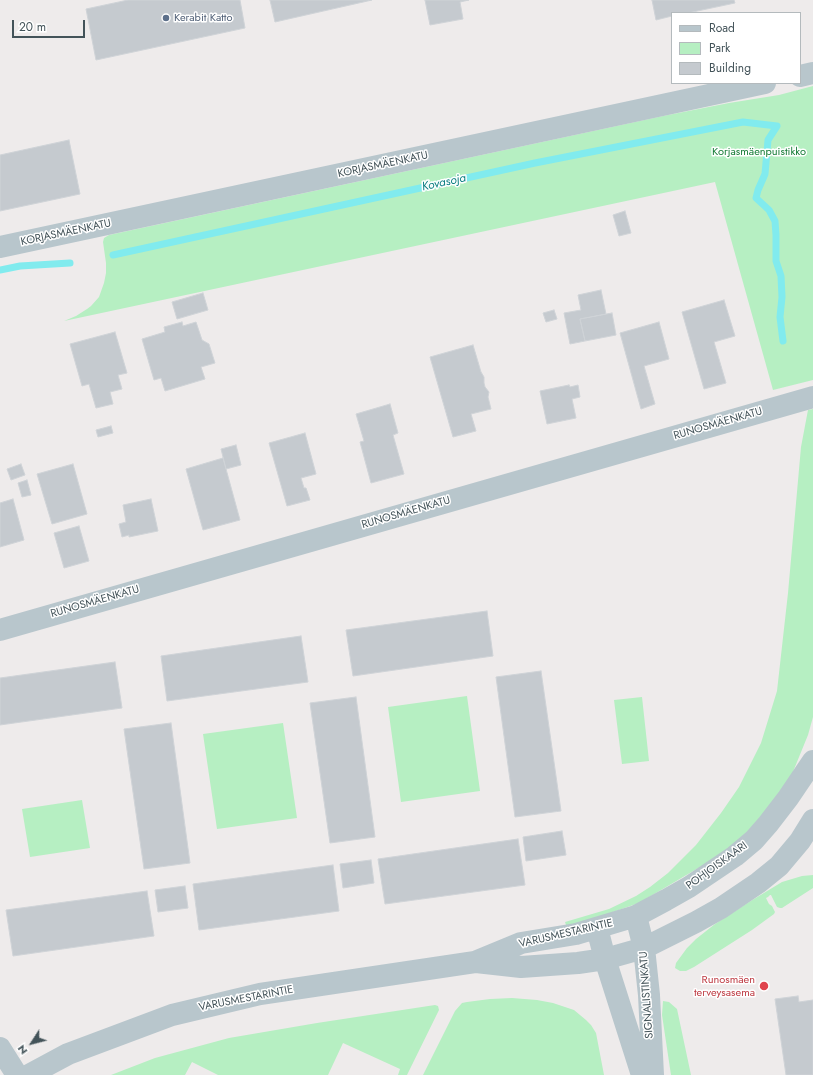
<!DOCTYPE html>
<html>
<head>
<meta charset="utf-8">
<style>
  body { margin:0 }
  #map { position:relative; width:813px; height:1075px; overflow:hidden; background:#eeebeb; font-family:Jost,sans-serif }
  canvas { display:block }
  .legend { position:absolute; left:671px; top:12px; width:130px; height:72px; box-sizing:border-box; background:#fff; border:1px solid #b4babd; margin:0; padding:5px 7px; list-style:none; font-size:12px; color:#435359 }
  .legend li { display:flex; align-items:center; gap:8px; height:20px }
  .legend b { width:20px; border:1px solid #b4babd }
  .north { position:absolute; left:12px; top:1023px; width:40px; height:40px; -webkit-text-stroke:3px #fff; paint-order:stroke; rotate:234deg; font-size:11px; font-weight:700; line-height:16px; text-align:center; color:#435359 }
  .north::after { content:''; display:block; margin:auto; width:14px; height:18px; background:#435359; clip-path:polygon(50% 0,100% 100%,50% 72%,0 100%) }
  .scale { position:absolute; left:12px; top:20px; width:73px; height:18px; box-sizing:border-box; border:2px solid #435359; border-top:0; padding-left:5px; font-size:12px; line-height:14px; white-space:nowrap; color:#435359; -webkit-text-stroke:3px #fff; paint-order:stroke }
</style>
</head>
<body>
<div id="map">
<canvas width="813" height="1075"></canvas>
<ul class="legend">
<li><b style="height:5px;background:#b8c6cc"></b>Road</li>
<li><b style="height:11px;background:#b6efc2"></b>Park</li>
<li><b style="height:11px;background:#c5cacf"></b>Building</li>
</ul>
<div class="north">N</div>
<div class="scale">20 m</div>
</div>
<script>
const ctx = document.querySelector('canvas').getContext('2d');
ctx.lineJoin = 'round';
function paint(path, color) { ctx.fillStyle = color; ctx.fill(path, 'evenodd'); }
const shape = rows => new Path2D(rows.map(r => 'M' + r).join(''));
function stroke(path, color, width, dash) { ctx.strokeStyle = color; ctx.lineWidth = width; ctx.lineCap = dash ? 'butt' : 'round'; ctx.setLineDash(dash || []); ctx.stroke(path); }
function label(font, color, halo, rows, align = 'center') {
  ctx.font = font + ' Jost,sans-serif'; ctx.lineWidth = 3; ctx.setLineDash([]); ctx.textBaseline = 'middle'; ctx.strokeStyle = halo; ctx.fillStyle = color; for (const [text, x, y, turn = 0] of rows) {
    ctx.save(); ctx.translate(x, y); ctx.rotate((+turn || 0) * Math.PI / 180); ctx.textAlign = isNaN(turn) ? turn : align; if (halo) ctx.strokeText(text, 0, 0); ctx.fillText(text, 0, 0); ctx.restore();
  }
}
paint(shape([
  [813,86,813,380,773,390,715,182,64,321,76,316,87,309,91,306,99,297,104,283,106,273,106,263,103,242,104,238,109,235,663,116,729,103,779,95],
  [813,409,813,717,808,735,788,784,755,825,722,854,639,903,567,928,565,922,609,909,636,896,650,887,668,873,696,845,721,813,739,787,761,743,777,691,788,593,801,447,808,410],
  [467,696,480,791,401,802,388,707],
  [642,697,649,761,622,764,614,700],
  [283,723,297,818,217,829,203,734],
  [82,800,90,848,30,857,22,809],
  [813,875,813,888,782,908,780,908,777,907,771,895,770,895,768,897,766,898,769,904,772,906,775,912,774,914,752,930,694,967,686,971,680,971,675,968,676,963,687,948,696,939,715,924,749,902,782,882,802,876],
  [512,998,537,1000,553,1003,574,1010,586,1020,591,1025,596,1033,604,1075,423,1075,455,1011,462,1003,467,1002,490,999],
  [663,1001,669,1002,677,1009,691,1075,671,1075,662,1015],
  [435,1005,438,1006,439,1010,407,1075,398,1075,400,1069,343,1043,328,1075,218,1075,192,1062,185,1075,111,1075,155,1058,229,1038,317,1023]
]), '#b6efc2');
stroke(shape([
  [113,255,535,163,743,122,777,126,768,140,765,174,758,190,756,198,769,210,775,221,776,235,776,261,781,276,782,297,780,317,783,341],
  [0,270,20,266,70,263]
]), '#81ebee', 7);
const building = shape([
  [128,0,240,0,245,28,96,60,86,9,128,0],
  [270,0,372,0,275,22,270,0],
  [425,0,469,0,460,2,463,19,430,25,425,0],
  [652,0,734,0,735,3,688,13,672,13,672,16,656,20,652,0],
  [69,140,80,194,0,211,0,155,69,140],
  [625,211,631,233,619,236,613,215,625,211],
  [601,290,606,314,580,319,585,341,570,344,564,313,581,310,578,295,601,290],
  [203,293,208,310,177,319,172,302,203,293],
  [724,300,735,336,714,342,726,383,704,389,682,312,724,300],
  [554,310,557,319,546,322,543,313,554,310],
  [612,313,616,335,585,341,580,319,612,313],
  [182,322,183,326,196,322,202,340,209,344,215,363,201,367,205,379,165,391,161,378,154,380,142,339,165,332,164,327,182,322],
  [659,322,669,359,644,366,655,404,641,409,620,333,659,322],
  [115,332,127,373,118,375,122,389,110,392,113,404,96,408,89,384,82,386,70,344,115,332],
  [473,345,481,372,484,377,484,383,485,387,489,392,488,397,491,409,471,414,476,431,453,437,430,357,473,345],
  [569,385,570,387,578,385,580,397,572,399,576,418,547,424,540,391,569,385],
  [390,404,398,433,393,435,404,474,371,483,360,442,364,441,356,414,390,404],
  [111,426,113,433,98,437,96,430,111,426],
  [305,433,316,474,301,478,304,488,306,488,310,500,287,506,269,443,305,433],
  [236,445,241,465,226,469,221,449,236,445],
  [223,458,240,520,203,530,186,469,223,458],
  [21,464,25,475,11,480,7,469,21,464],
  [73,464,87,514,52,524,37,474,73,464],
  [27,480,31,495,22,497,18,483,27,480],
  [13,499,24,540,0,547,0,503,13,499],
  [151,499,158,531,129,537,129,535,122,537,119,524,126,522,123,505,151,499],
  [79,526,89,561,64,568,54,533,79,526],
  [487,611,493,656,353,676,346,630,487,611],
  [301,636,308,682,167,701,161,656,301,636],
  [115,662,122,708,0,725,0,678,115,662],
  [541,671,561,811,515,817,496,677,541,671],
  [356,697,375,837,330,843,310,703,356,697],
  [171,723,190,863,144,869,124,729,171,723],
  [562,831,566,855,526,861,523,837,562,831],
  [518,839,525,885,385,904,378,859,518,839],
  [371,860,374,883,343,888,340,864,371,860],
  [333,865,339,911,199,930,193,884,333,865],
  [185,886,188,908,158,912,155,890,185,886],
  [147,891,154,936,13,956,6,910,147,891],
  [798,996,799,1002,813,1000,813,1075,786,1075,775,999,798,996]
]);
paint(building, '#c5cacf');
stroke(building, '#cfd3d7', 1);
stroke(shape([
  [800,76,813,73],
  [0,247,765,83],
  [0,630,813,397],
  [636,916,644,948,649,995,653,1075],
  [597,928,605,959,642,1075],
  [476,962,521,967,578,963,605,959,644,948,696,922,721,908,758,883,779,866,800,841,813,820],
  [0,1048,17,1075],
  [29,1075,68,1054,172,1015,260,994,475,962,521,943,576,934,636,916,666,900,689,887,735,856,754,840,768,824,788,798,813,761]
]), '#b8c6cc', 22);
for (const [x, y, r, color] of [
  [166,18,4,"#5c6f8a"],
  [764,986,5,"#e0444e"]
]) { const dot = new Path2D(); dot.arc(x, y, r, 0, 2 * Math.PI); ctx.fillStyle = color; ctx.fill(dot); stroke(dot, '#fff', 1.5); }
label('11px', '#4e5e75', '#fff', [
  ["Kerabit Katto",174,18]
], 'left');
label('11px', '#137b34', '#fff', [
  ["Korjasmäenpuistikko",759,152]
]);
label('11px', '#435359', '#fff', [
  ["KORJASMÄENKATU",383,165,-12],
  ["KORJASMÄENKATU",66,233,-12],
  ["RUNOSMÄENKATU",718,424,-16],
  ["RUNOSMÄENKATU",406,513,-16],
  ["RUNOSMÄENKATU",95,602,-16],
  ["POHJOISKAARI",717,866,-36],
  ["VARUSMESTARINTIE",566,934,-13],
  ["SIGNALISTINKATU",647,995,-94],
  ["VARUSMESTARINTIE",246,999,-11]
]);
label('11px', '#be3a42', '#fff', [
  ["Runosmäen",755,980],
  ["terveysasema",755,993]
], 'right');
label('italic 12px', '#0a7e82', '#fff', [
  ["Kovasoja",444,183,-12]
]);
</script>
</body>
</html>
